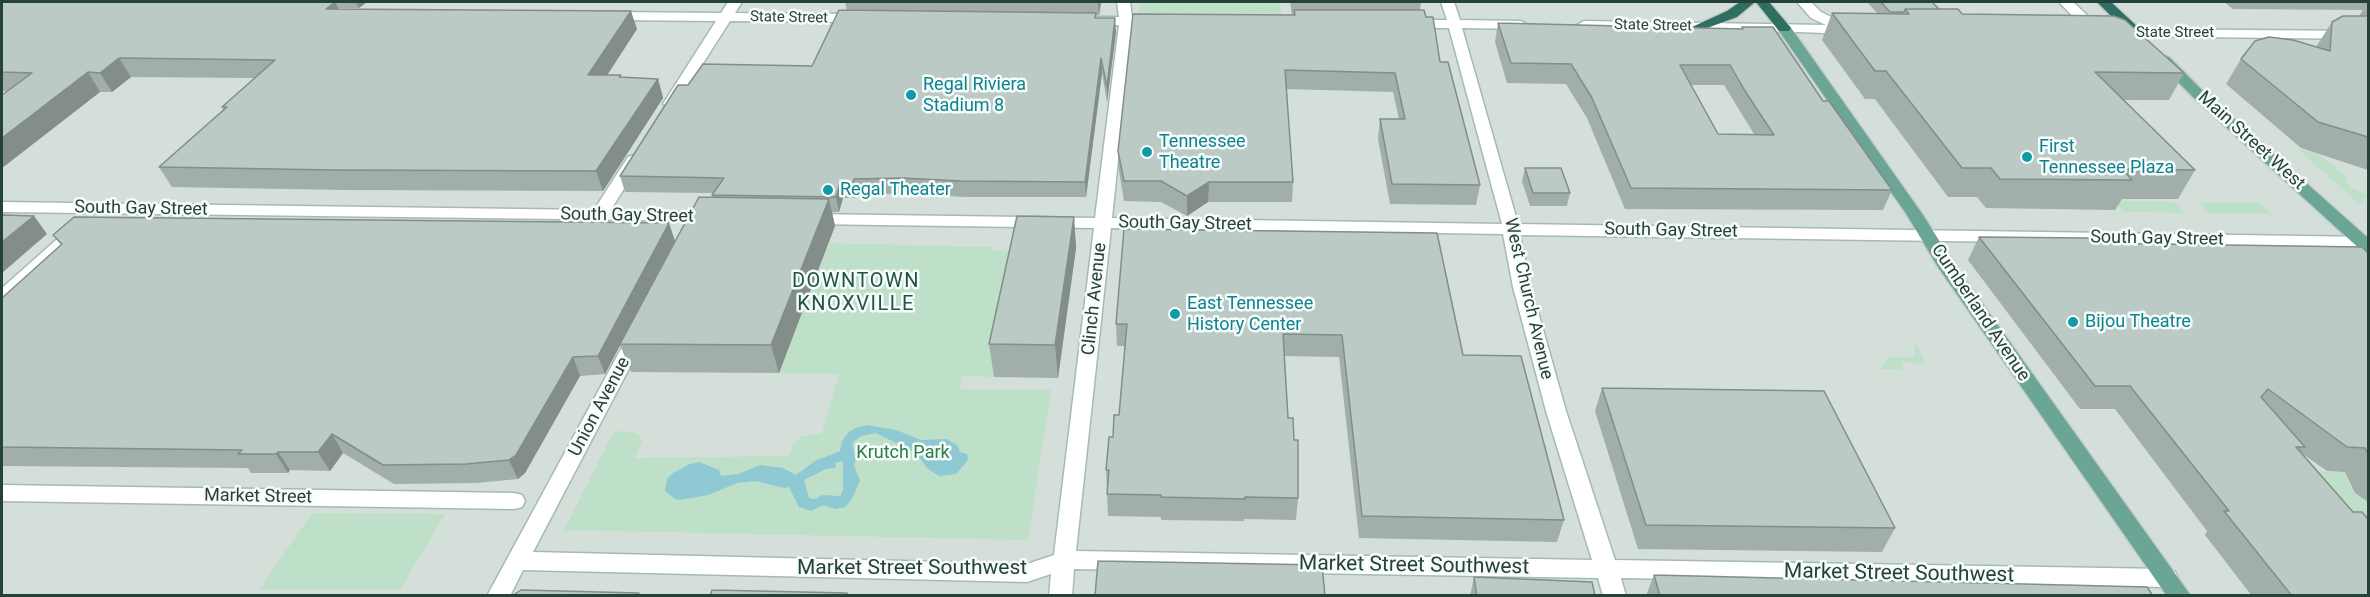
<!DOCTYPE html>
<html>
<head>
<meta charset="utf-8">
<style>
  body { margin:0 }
  #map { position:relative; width:2370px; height:597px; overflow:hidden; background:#e6efeb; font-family:Roboto,sans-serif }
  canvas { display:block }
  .frame { position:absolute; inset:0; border:3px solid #24423a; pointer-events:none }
</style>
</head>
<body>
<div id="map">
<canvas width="2370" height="597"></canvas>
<div class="frame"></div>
</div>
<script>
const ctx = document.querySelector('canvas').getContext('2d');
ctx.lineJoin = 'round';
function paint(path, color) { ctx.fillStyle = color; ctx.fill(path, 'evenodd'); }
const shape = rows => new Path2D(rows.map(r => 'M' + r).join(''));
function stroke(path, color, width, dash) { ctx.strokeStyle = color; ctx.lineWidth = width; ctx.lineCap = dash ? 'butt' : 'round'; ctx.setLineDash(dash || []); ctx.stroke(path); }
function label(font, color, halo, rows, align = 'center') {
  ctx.font = font + ' Roboto,sans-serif'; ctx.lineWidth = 5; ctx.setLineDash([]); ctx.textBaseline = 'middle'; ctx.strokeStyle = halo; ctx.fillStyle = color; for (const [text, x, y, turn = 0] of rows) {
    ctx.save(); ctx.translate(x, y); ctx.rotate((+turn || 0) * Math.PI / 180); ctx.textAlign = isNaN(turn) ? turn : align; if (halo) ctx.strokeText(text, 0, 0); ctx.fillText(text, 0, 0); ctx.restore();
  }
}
paint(shape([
  [2,2,2368,2,2368,595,2,595]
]), '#d4dfda');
paint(shape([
  [1140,2,1280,2,1283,18,1138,16],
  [2297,148,2321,156,2347,177,2346,181,2351,187,2367,195,2363,203,2358,203],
  [2114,201,2174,202,2185,213,2124,212],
  [2199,202,2260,203,2271,214,2209,213],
  [830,243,991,247,990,250,1019,251,994,377,962,376,959,389,1051,390,1028,540,564,530,614,431,634,432,640,435,642,442,635,458,789,456,793,445,800,437,822,433,839,374,779,373],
  [1914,345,1918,347,1926,365,1902,361,1904,370,1881,369,1888,357,1915,357],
  [2277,471,2351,472,2348,479,2351,487,2368,503,2368,568],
  [312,513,445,514,400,590,259,590]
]), '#bfe0c8');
paint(shape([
  [868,425,896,430,921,440,947,439,958,446,960,452,967,454,968,460,956,474,939,476,927,468,916,453,876,433,861,436,852,443,856,460,854,466,860,480,852,499,845,507,835,509,823,505,811,511,799,507,789,487,784,488,756,481,737,483,708,495,680,500,675,499,665,491,667,479,673,473,690,464,699,462,719,470,721,476,738,474,760,465,783,468,796,475,815,461,840,451,842,441,849,432,858,427],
  [843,461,843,490,840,496,822,495,816,499,809,498,804,480,826,469,836,468,835,463]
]), '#8ec9d4');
const street = shape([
  [2059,2,2073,2,2089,17,2091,20,2086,35,2076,35,2074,32,2077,21,2059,2],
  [2,485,514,493,522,495,525,501,522,507,514,509,2,501,2,485]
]);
const secondary = shape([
  [728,2,742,2,735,13,858,14,865,18,858,22,730,21,677,104,670,108,663,104,716,21,610,20,603,16,610,12,721,13,728,2],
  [1117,2,1130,2,1132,17,1155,17,1162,21,1155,25,1132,25,1112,218,1502,224,1449,28,1410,28,1403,24,1410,20,1447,20,1441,2,1454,2,1460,20,1521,21,1528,25,1521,29,1462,28,1518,224,2368,237,2368,247,1520,235,1531,287,1566,411,1615,560,2167,569,2175,572,2178,578,2175,584,2167,587,1621,578,1626,596,1603,596,1598,578,1074,569,1072,596,1049,596,1051,574,1027,582,523,570,510,596,487,596,627,338,629,334,636,332,643,334,645,338,533,552,1027,564,1054,555,1094,228,810,224,802,219,810,214,1095,218,1119,25,1092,25,1085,21,1092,17,1119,17,1117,2],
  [1111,228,1503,234,1513,287,1546,411,1592,560,1076,551,1111,228],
  [1797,2,1811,2,1821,12,1858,30,1851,34,1745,30,1584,29,1577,25,1584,21,1826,25,1811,18,1797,2],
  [2118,29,2368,31,2368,39,2113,36,2111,33,2113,30,2118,29],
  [634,155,642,160,610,211,714,212,722,217,720,221,2,212,2,202,594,210,628,157,634,155],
  [79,224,87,229,85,233,8,301,2,303,2,288,73,225,79,224]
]);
const primary = shape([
  [1784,24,1789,25,1923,215,1952,261,2191,596,2167,596,1938,267,1907,215,1777,28,1784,24],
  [2164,56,2169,57,2204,92,2368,238,2368,252,2362,251,2194,98,2159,63,2157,60,2164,56]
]);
const highway = shape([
  [1740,2,1755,2,1737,17,1699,31,1692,27,1727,11,1740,2],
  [1756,2,1769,2,1791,28,1789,31,1779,31,1756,2],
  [2097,2,2111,2,2141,30,2143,33,2141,36,2131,36,2097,2]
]);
stroke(street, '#a8b8b2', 3);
stroke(secondary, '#a4bbb3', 3);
stroke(primary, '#c2cac8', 3);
stroke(highway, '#c2cac8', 3);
paint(street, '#fff');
paint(secondary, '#fff');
paint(primary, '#6aa596');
paint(highway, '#2f6f62');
paint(shape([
  [2,2,367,2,359,8,338,8,339,9,637,29,607,75,621,75,621,77,658,79,663,98,603,191,344,190,172,187,159,167,223,110,222,107,254,78,131,77,112,92,100,92,2,168,2,95,7,91,2,91],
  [845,2,1101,2,1099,15,1096,15,1096,18,1116,32,1107,102,1102,73,1086,197,963,197,904,193,857,195,856,198,843,198,839,212,832,212,835,226,779,373,631,372,620,345,605,374,580,376,525,473,518,479,476,483,394,484,343,453,330,471,290,470,288,473,251,473,248,468,2,466,2,298,61,245,53,235,675,241,633,321,713,198,712,195,713,193,625,192,620,176,688,85,812,66,847,11],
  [1290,2,1421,2,1420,10,1426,17,1480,185,1476,205,1390,204,1378,139,1380,119,1399,119,1393,92,1286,89,1293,182,1292,202,1208,202,1187,216,1161,202,1124,201,1119,171,1118,151,1292,15],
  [1867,2,1932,2,1939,9,1962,14,2184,73,2169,100,2123,100,2195,170,2178,199,2122,199,2115,210,1986,208,1977,197,1948,197,1875,99,1865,99,1822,40,1832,13,1877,13],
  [2224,2,2368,2,2368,170,2301,148,2226,84,2241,59,2316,47,2332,22,2359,16,2363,10,2233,9],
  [1498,23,1741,29,1742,27,1823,101,1892,190,1883,210,1625,209,1587,118,1566,84,1507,83,1495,42],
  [1691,85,1724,85,1754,134,1718,134],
  [1525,168,1570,193,1567,206,1530,206,1522,181],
  [1074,217,1076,248,1058,378,994,377,989,344],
  [1124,229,1463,355,1564,520,1557,542,1359,538,1339,357,1284,356,1288,418,1294,440,1298,498,1296,520,1244,519,1244,521,1161,520,1161,517,1108,516,1106,470,1113,437,1119,415,1125,346,1117,346,1116,324],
  [1979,237,2093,243,2368,253,2368,502,2355,493,2345,472,2327,471,2300,452,2368,596,2252,596,2205,535,2207,531,2115,409,2080,409,1968,260],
  [1602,388,1895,528,1882,552,1638,549,1595,411],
  [1654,575,2153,596,1647,596,1647,593],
  [1474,577,1595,596,1470,596]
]), '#a1aea9');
paint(shape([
  [335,2,344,20,326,9],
  [356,2,367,2,359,8],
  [1098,2,1101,2,1099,15],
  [631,11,637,29,595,94,588,75],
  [1115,18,1116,32,1107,102,1107,87],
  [119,58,131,77,112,92,100,73],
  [1101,58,1102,73,1086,197,1085,182],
  [88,72,100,92,2,168,2,138],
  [658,79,663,98,603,191,596,171],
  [854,179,857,195,856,198,853,183],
  [1209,182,1208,202,1187,216,1187,196],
  [840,183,843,198,839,212,836,197],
  [829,199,835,226,779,373,771,345],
  [34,216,47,234,2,273,2,242],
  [1074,217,1076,248,1058,378,1055,345],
  [669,223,675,241,605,374,598,356],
  [573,357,580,376,525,473,518,479,509,460],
  [332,434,343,453,330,471,318,452],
  [278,452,290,470,288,473,276,454]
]), '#838d89');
const building = shape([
  [2,2,335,2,326,9,631,11,588,75,621,75,619,77,658,79,596,171,334,170,159,167,227,107,222,107,275,60,119,58,100,73,88,72,2,138,2,95,32,73,2,72,2,2],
  [1881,2,1932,2,1939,9,1905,9,1904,12,1890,12,1881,2],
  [1905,9,1958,9,1962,14,2114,16,2125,20,2184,73,2095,72,2195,170,2122,169,2132,180,2000,179,1991,168,1962,168,1886,71,1875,71,1832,13,1909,14,1905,9],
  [839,10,1096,13,1095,18,1115,18,1107,87,1101,58,1085,182,961,181,902,178,854,179,853,183,840,183,836,197,712,195,724,178,620,176,678,85,688,85,703,64,812,66,839,10],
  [1294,10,1424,10,1426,17,1433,17,1440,62,1448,62,1480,185,1392,184,1380,119,1405,119,1395,73,1285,70,1293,182,1209,182,1187,196,1161,181,1124,181,1118,151,1133,14,1295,15,1294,10],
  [2343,16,2368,16,2368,137,2318,122,2241,59,2255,41,2269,37,2293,40,2330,51,2332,22,2343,16],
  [1498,23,1743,29,1742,27,1773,27,1823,101,1829,101,1892,190,1631,188,1592,98,1571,64,1511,63,1498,23],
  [1680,65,1730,65,1745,91,1774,135,1718,134,1680,65],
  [1525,168,1561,168,1570,193,1533,193,1525,168],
  [699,197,829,199,771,345,620,344,699,197],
  [2,215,34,216,2,242,2,215],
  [1017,216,1074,217,1055,345,989,344,1017,216],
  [74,217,669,223,598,356,573,357,516,455,509,460,466,464,383,465,332,434,318,452,278,452,276,454,238,454,242,450,2,447,2,298,62,244,53,235,74,217],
  [1124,229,1437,233,1463,355,1521,356,1564,520,1362,516,1342,335,1283,334,1288,418,1293,418,1294,440,1298,440,1298,498,1245,497,1245,499,1161,497,1161,495,1107,494,1109,470,1106,470,1109,437,1113,437,1114,415,1119,415,1127,324,1116,324,1124,229],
  [1979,237,2088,238,2093,243,2362,247,2368,253,2368,454,2365,448,2347,447,2268,389,2261,397,2305,447,2296,447,2353,512,2362,512,2368,519,2368,596,2292,596,2224,511,2229,511,2130,386,2095,386,1979,237],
  [1602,388,1824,391,1895,528,1646,525,1602,388],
  [1098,561,1322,565,1325,596,1095,596,1098,561],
  [1654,575,2147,587,2153,596,1660,596,1654,575],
  [1474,577,1592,582,1595,596,1477,596,1474,577],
  [521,590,639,593,638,596,512,596,521,590],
  [712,590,847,593,847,596,710,596,712,590]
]);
paint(building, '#bbcac4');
stroke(building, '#838d89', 1.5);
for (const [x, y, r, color] of [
  [911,95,6,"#0f9aa8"],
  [1147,152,6,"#0f9aa8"],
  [2027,157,6,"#0f9aa8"],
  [828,190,6,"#0f9aa8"],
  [1175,314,6,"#0f9aa8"],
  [2073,322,6,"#0f9aa8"]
]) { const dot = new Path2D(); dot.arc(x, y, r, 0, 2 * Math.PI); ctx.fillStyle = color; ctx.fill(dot); stroke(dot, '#f7fbf9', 2); }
label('15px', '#24423a', '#f7fbf9', [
  ["State Street",789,18,1],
  ["State Street",1653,26,1],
  ["State Street",2175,33]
]);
label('18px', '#0d838f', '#f7fbf9', [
  ["Regal Riviera",923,85],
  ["Stadium 8",923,106],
  ["Tennessee",1159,142],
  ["Theatre",1159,163],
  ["First",2039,147],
  ["Tennessee Plaza",2039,168],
  ["Regal Theater",840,190],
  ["East Tennessee",1187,304],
  ["History Center",1187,325],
  ["Bijou Theatre",2085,322]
], 'left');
label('18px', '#24423a', '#f7fbf9', [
  ["Main Street West",2251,141,42],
  ["South Gay Street",141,209,1],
  ["South Gay Street",627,216,1],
  ["South Gay Street",1185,224,1],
  ["South Gay Street",1671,231,1],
  ["South Gay Street",2157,239,1],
  ["Clinch Avenue",1095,299,-84],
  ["West Church Avenue",1528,299,77],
  ["Cumberland Avenue",1980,313,56],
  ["Union Avenue",600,407,-62],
  ["Market Street",258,497,1]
]);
label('18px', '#2d7a4b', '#f7fbf9', [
  ["Krutch Park",903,453]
]);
ctx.letterSpacing = '1.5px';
label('20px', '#1f5548', '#f7fbf9', [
  ["DOWNTOWN",856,282],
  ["KNOXVILLE",856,305]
]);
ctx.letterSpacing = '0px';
label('21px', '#24423a', '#f7fbf9', [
  ["Market Street Southwest",1414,566,1],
  ["Market Street Southwest",912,569],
  ["Market Street Southwest",1899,574,1]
]);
</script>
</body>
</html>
